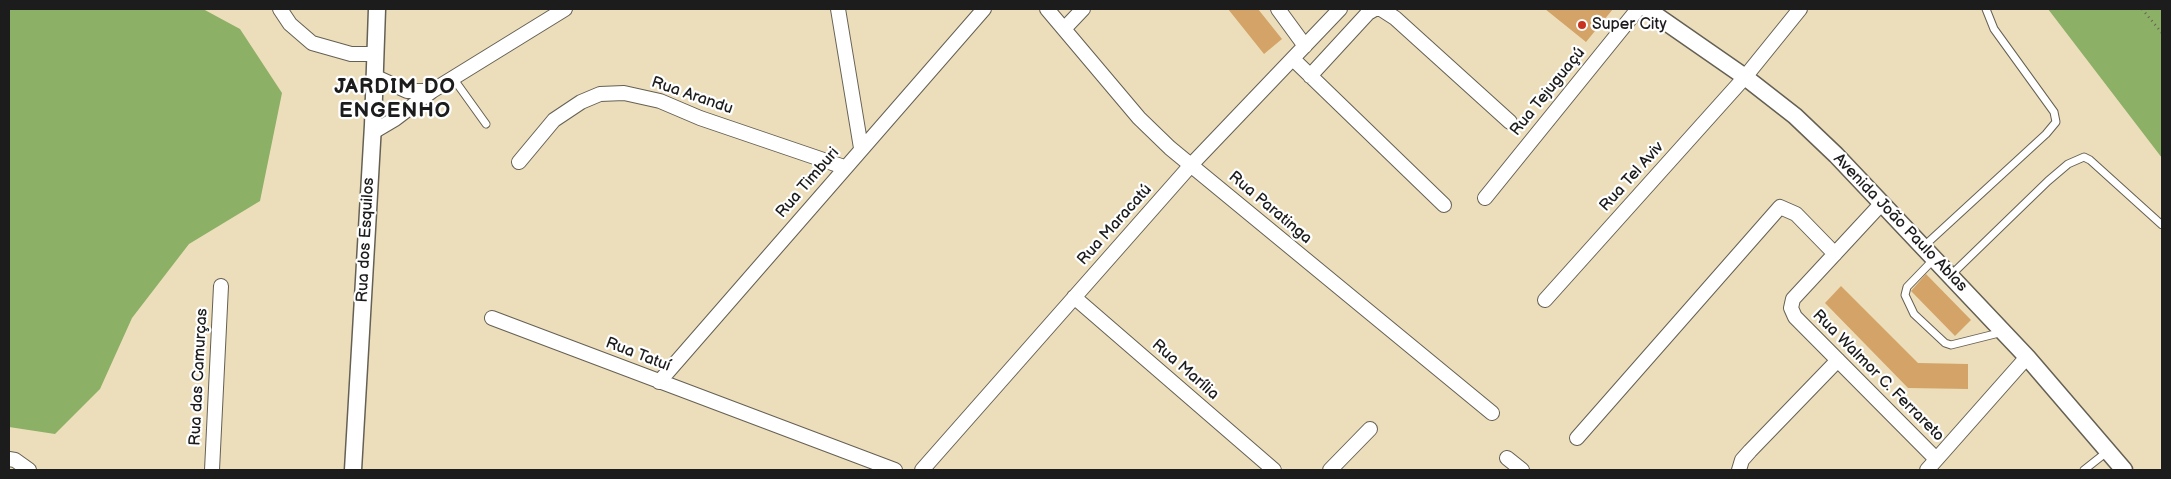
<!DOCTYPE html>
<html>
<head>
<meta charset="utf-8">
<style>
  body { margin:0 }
  #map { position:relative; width:2171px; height:479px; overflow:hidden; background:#eddebb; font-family:"Balsamiq Sans",sans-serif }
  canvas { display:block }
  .frame { position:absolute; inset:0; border:10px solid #1c1c1c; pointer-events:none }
</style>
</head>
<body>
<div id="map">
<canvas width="2171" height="479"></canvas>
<div class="frame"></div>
</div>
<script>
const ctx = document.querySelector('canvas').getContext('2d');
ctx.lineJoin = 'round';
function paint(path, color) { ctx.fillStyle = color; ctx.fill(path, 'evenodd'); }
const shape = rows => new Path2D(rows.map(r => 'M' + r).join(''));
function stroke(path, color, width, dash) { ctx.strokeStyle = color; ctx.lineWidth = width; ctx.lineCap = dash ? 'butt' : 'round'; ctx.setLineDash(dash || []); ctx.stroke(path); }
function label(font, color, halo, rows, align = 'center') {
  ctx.font = font + ' "Balsamiq Sans",sans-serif'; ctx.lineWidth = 4.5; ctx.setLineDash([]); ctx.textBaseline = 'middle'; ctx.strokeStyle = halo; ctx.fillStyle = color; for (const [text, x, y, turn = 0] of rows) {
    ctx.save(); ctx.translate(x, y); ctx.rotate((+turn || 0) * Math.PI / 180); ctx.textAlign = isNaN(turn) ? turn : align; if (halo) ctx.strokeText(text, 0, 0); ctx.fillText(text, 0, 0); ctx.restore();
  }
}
paint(shape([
  [9,9,203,9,240,29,282,93,260,201,189,244,132,318,100,389,55,434,9,427],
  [2048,9,2162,9,2162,158]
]), '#8cb066');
paint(shape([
  [1228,9,1258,9,1282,39,1264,54],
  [1545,9,1613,9,1586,42],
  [1926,274,1971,320,1955,336,1911,291],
  [1841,286,1918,363,1968,364,1968,389,1908,388,1825,303]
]), '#d4a367');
const service = shape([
  [453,78,486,124],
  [1923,247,2046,134,2056,122,2054,112,1994,29,1986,9],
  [1934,259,1907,287,1905,295,1914,314,1945,343,1951,345,2003,332],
  [1951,275,2048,181,2068,164,2084,157,2090,160,2162,225],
  [2084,470,2108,451]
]);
const minor = shape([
  [280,9,290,24,312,43,351,54,374,54],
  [838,9,861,148],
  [1047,9,1139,118,1170,148,1492,413],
  [1278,9,1305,46],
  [1064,29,1083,9],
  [1293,59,1444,205],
  [374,76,407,91,432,91],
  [1310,76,1368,13,1375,9,1381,9,1395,18,1510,122],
  [373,132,395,119,432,91,565,9],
  [519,162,554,120,581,102,600,94,624,93,660,101,700,118,844,167],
  [1485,198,1638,9],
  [1882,203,1793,299,1791,308,1795,317,1936,459],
  [1074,297,1274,470],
  [1545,300,1745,77,1800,9],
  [492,318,895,470],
  [659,382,984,9],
  [1577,438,1780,207,1796,214,1835,254],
  [1507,458,1522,470],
  [9,459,15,460,29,470],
  [212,470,221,286],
  [922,470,1191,165,1340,9],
  [1330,470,1370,429],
  [1739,470,1742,460,1750,451,1838,360],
  [1927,470,2027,357]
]);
const tertiary = shape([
  [1647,9,1745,77,1795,116,1836,155,2027,357,2124,470],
  [353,470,373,125,377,9]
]);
stroke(service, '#656054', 9);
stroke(minor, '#656054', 16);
stroke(tertiary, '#656054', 19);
stroke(shape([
  [2142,9,2162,33]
]), '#656054', 2.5, [1, 4]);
stroke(service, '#fff', 7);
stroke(minor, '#fff', 14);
stroke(tertiary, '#fff', 16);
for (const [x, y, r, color] of [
  [1582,25,5,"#c8321e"]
]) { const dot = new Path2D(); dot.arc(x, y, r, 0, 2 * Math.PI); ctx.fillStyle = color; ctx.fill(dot); stroke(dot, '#fff', 2); }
label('16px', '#1c1c1c', '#fff', [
  ["Super City",1592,25]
], 'left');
label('16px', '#1c1c1c', '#fff', [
  ["Rua Tejuguaçú",1548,92,-51],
  ["Rua Arandu",692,96,19],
  ["Rua Tel Aviv",1632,177,-48],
  ["Rua Timburi",808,183,-49],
  ["Rua Paratinga",1270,208,40],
  ["Avenida João Paulo Ablas",1900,223,46],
  ["Rua Maracatú",1115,225,-48],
  ["Rua dos Esquilos",366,240,-87],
  ["Rua Tatuí",638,355,21],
  ["Rua Marília",1185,370,41],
  ["Rua Walmor C. Ferrareto",1878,376,45],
  ["Rua das Camurças",199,377,-87]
]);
ctx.letterSpacing = '1px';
label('bold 21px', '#1c1c1c', '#fff', [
  ["JARDIM DO",395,88],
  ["ENGENHO",395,112]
]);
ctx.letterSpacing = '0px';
</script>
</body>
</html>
